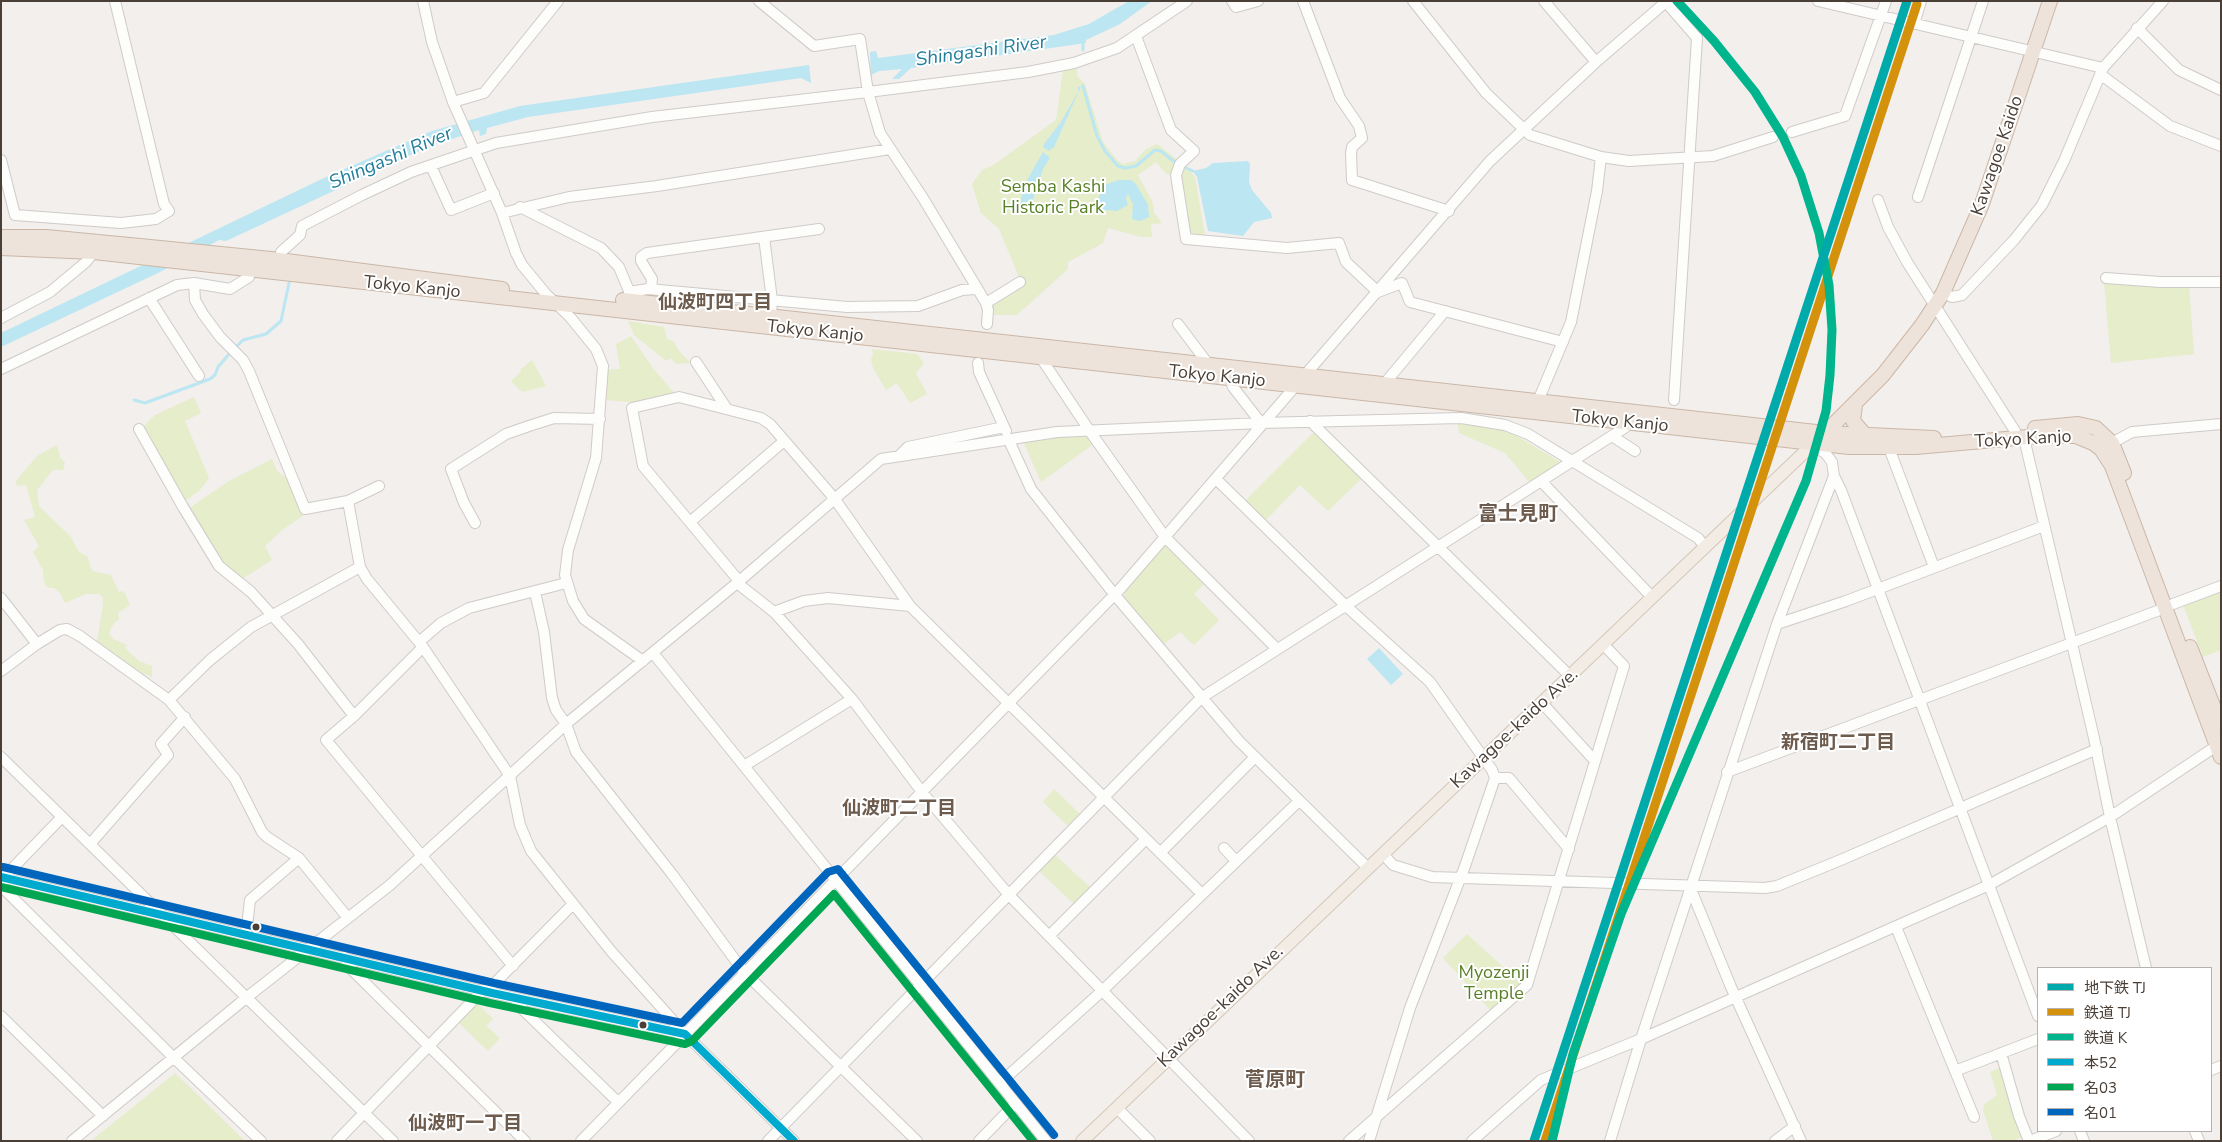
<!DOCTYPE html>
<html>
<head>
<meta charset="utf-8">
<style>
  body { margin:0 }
  #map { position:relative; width:2222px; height:1142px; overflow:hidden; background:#f2efec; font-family:"Nunito Sans","Noto Sans JP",sans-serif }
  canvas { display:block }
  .frame { position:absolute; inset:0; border:2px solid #4a3f37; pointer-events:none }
  .legend { position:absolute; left:2037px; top:967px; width:175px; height:165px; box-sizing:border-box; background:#fff; border:1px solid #b7b2af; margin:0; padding:6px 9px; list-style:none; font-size:15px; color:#4a3f37 }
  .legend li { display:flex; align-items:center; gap:10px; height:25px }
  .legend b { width:25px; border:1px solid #b7b2af }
</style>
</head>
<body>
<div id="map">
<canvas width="2222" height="1142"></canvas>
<div class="frame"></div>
<ul class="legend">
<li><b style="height:6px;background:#01aaaa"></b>地下鉄 TJ</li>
<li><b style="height:6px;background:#d4910b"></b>鉄道 TJ</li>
<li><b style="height:6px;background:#00b48d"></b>鉄道 K</li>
<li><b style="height:6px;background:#00a9ce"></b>本52</li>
<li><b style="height:6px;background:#00a651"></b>名03</li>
<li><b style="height:6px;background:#0065bd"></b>名01</li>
</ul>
</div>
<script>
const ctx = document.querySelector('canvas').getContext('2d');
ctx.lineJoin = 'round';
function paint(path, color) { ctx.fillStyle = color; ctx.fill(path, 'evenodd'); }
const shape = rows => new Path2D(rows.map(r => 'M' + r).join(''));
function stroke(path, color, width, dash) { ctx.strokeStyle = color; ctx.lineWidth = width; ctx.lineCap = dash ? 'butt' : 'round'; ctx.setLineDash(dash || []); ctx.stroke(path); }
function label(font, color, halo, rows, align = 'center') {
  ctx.font = font + ' "Nunito Sans","Noto Sans JP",sans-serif'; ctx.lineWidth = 4; ctx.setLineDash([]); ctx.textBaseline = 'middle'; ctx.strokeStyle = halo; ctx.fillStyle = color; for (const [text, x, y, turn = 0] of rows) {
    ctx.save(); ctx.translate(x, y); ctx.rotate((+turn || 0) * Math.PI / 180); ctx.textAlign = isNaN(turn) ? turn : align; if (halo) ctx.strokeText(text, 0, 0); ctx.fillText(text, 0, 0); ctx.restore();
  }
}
paint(shape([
  [1077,68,1077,76,1085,84,1103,142,1117,160,1123,164,1135,161,1146,149,1157,144,1179,161,1174,167,1173,175,1166,174,1156,162,1138,175,1153,203,1154,213,1162,223,1151,224,1152,237,1141,237,1108,228,1103,243,1068,262,1068,269,1017,315,993,315,986,297,1019,277,999,229,981,213,972,184,982,170,992,166,1056,120,1063,70],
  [1182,169,1189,170,1195,177,1205,236,1190,234,1180,177],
  [2104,282,2189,285,2194,354,2111,363],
  [628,321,664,327,667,339,673,341,680,352,691,363,676,364,671,358,666,361,634,335],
  [631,336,652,367,675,394,640,403,605,400,605,370,620,369,616,344],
  [872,349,917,354,924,363,916,373,927,394,910,403,897,383,886,390,873,368,871,359,873,354],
  [532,360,546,386,522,392,511,381,521,372,520,370],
  [194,397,201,413,185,421,209,478,201,489,184,502,144,426,155,415],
  [1458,424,1505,429,1560,462,1559,466,1531,484,1505,453,1459,433],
  [1315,431,1362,478,1328,511,1300,485,1265,521,1245,501],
  [1089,435,1095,443,1041,482,1023,441],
  [57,445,60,457,65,463,63,470,53,470,37,490,39,506,70,536,79,552,87,556,92,571,111,575,119,592,124,591,130,605,118,613,119,619,114,623,109,633,113,639,127,645,125,648,139,661,152,666,152,677,140,672,97,641,103,604,103,598,100,594,86,594,65,603,60,593,54,588,48,588,44,582,43,570,33,552,39,546,24,520,35,517,26,485,17,486,16,481,38,455],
  [272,459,277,471,289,480,303,516,282,530,265,546,272,560,242,579,222,563,190,512,191,507,229,481],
  [1166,543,1206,582,1194,594,1219,620,1194,645,1180,632,1164,644,1125,598,1124,592],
  [2221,589,2221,650,2203,657,2183,605],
  [1054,789,1080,814,1068,826,1043,802],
  [1054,854,1092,889,1076,906,1038,870],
  [1467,934,1523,985,1492,1012,1443,958],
  [477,1003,493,1019,486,1026,500,1038,488,1051,458,1022],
  [2002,1067,2024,1136,2012,1141,1993,1141,1983,1110,1984,1105,1997,1095,1990,1072],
  [175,1073,245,1141,91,1141]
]), '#e5edcb');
paint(shape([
  [1129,1,1152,1,1120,24,1086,40,1086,43,911,68,899,79,892,79,902,69,879,71,871,75,870,52,876,51,878,58,1054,35,1089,24],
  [809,65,811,83,801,78,528,117,487,128,486,134,480,136,479,130,428,147,226,241,219,240,160,272,1,347,1,333,326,177,432,131,520,106],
  [1081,86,1054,147,1049,151,1043,147,1044,144,1061,122,1078,92,1078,87],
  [1043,152,1050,158,1043,169,1030,208,1023,211,1019,207,1025,184],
  [1248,161,1250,164,1249,182,1252,190,1271,213,1272,218,1254,222,1243,236,1208,231,1197,177,1193,171,1206,168,1213,163],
  [1119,180,1131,180,1136,184,1148,205,1149,217,1140,221,1132,219,1133,204,1128,194,1126,198,1128,205,1117,211,1095,209,1102,186],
  [1379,648,1403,674,1391,685,1367,659]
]), '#bbe6f2');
stroke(shape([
  [1083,41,1083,50],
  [1083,86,1097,136,1105,151,1118,166,1125,168,1136,166,1155,150,1161,151,1177,164,1193,171],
  [235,348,243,340,266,334,281,321,289,283],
  [134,400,145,403,210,379,215,375,218,367,230,353]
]), '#bbe6f2', 3);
const minor = shape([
  [423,1,432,42,453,102,502,213,516,253,522,265,546,294,570,317,596,349,603,366,596,458,568,550,565,575,573,601,584,619,643,661],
  [759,1,814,46,860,39,868,92,880,133,923,198,986,303,988,310,987,324],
  [1232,1,1236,7,1258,1],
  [1303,1,1340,98,1359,126,1362,138,1352,147,1351,153,1352,180,1449,211],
  [1413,1,1486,93,1530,135,1601,157,1629,161,1713,156,1773,137],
  [1544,1,1596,62],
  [1665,1,1697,38,1674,400],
  [1818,1,2103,68],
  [1914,24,1921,1],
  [2137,28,2179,70,2221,90],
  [1136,36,1171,130,1194,151,1180,164,1176,175,1186,239,1287,248,1339,243,1346,262,1378,292,1402,283,1410,302,1563,342],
  [2100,74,2170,126,2221,146],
  [453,102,484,93,558,1],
  [1792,132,1845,116,1886,1],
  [1,160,15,215,121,223,156,219,169,211,164,204,115,1],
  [431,166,451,210,494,193],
  [1918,197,1983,1],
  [1878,200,1888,227,1907,262,2015,431],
  [520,207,601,248,619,267,632,298],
  [502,213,569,197,657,186,890,149],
  [764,237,772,300,771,315],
  [281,252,300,235,302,226,362,195,411,172,496,143,652,117,868,92,1028,72,1074,63,1117,48,1187,1],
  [2106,278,2160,282,2221,282],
  [194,283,195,300,203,314,220,337,243,360,249,371,305,509,348,501,379,486],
  [651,289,652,279,641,261,641,257,647,253,819,229],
  [629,292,648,289,847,307,918,306,962,290,976,289],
  [1943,293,1952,297,1962,295,2014,240,2042,205,2064,161,2103,68,2163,1],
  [149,298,199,376],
  [986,303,1020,282],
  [1,318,50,292,86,262,94,252],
  [1178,324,1209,365],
  [1041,358,1089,430,1165,537,1277,649],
  [696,362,727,409],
  [978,363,979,372,1006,431],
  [1,369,177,285,194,283,230,289,249,277],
  [1230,379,1233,387,1261,423],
  [1385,383,1445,311],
  [1538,401,1571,322,1597,191,1601,157],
  [1310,421,1570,676],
  [139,429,183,507,219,566,251,592,298,644,354,716],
  [1612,436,1635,451],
  [2024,438,2094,738,2110,817,2146,968],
  [2112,443,2132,432,2221,424],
  [1813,444,1826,454,1832,462,1834,476,1841,490,2038,1016],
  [1011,445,1031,489,1114,594,1239,741,1368,868],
  [1889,448,1934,567],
  [899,456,908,447,1004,427],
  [1834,476,1777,624,1641,1039,1989,885,2110,817,2221,743],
  [1216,479,1346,606,1430,682,1492,770,1495,778,1465,866,1410,1008,1369,1141],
  [1541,481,1652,597],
  [348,501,360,567],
  [690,522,784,441],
  [475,523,464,503,451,469,506,434,529,426,554,418,600,419],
  [739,581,643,466,632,408,679,397,761,418,770,424,834,498,910,606,1202,894],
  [737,583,774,612,852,699,922,792,1009,895,1249,1141],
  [535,592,544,632,552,698,556,710,566,724,576,752,672,874,744,972,917,1141],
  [1,598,37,644],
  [2173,604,2221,586],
  [774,612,804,601,828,598,910,606],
  [1777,624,1846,601,2044,526],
  [419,642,441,623,469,608,566,583],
  [423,647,354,716,326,740,513,966],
  [653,653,1046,1141],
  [1,671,37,644,60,630,67,629,80,636,169,700,235,779,262,832,267,837,299,858,348,918],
  [169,700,210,660,251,627,360,567,367,579,423,647,510,776,520,825,531,851,611,951,685,1034,794,1141],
  [1542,703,1595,761],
  [1,757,393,1141],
  [744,766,852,699],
  [1727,772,2165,608],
  [1495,778,1509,778,1569,849],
  [90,844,168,755,161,744,185,717],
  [1224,848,1236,861],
  [1160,853,1255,757],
  [1383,854,1393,865,1432,877,1765,888,1777,886,1843,859,2097,749],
  [1,877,492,993,685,1034],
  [4,877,62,817],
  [1,883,5,890,174,1058,261,1141],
  [1690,887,1731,987,1801,1141],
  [1896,927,1974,1117],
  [246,935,250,900,299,858],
  [1049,936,1146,839],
  [344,957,351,969,525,1141],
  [487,991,572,905],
  [515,998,517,1004,618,1102],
  [1,1016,103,1116],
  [2001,1053,2019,1116,2029,1141],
  [2211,1070,2221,1066],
  [1955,1071,2038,1039],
  [1000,1083,1102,991,1299,801],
  [1117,1108,1150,1141],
  [2080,1131,2084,1141],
  [2195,1131,2199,1141],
  [72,1141,246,998,390,885,566,724,737,583,881,459,1057,432,1261,423,1461,418,1505,425,1528,434,1698,538,1705,547],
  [337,1141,483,990],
  [581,1141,1120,589,1490,161,1596,62,1667,1],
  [768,1141,1201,698,1632,423],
  [979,1141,1016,1103],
  [1349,1141,1527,985,1624,666,1603,644],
  [1472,1141,1541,1080,1641,1039],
  [1610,1141,1641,1039],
  [1775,1141,1795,1126],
  [2030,1141,2056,1131]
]);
const major = shape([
  [1082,1141,1813,444]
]);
const highway = shape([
  [1,237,46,237,140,246,271,259,502,289],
  [1,248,94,252,1849,447,1916,447,2039,436,2076,436,2093,443,2101,449,2112,466,2221,757],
  [623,300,1825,433,1934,438],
  [1855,405,1853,421,1867,437],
  [2035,428,2078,424,2096,428,2112,443,2124,473],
  [1821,437,1883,375,1922,325,1943,293,1982,204,2050,1],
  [2190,647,2221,726]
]);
stroke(minor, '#cfcbc8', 12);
stroke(major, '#d5c7b8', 14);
stroke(highway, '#ccb7a6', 16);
stroke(minor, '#fdfdfc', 10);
stroke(major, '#f2ece4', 12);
stroke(highway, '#ede3da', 14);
stroke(shape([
  [1,877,492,993,685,1034,794,1141]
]), '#00a9ce', 8);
stroke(shape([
  [1,887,490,1003,685,1044,692,1041,834,894,1033,1141]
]), '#00a651', 8);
stroke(shape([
  [3,867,494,983,682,1023,828,872,838,869,1054,1135]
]), '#0065bd', 8);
stroke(shape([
  [1545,1141,1917,4]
]), '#d4910b', 9);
stroke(shape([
  [1552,1141,1573,1054,1621,914,1806,481,1826,411,1830,375,1832,330,1829,285,1819,233,1801,176,1783,137,1755,92,1714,41,1677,1]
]), '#00b48d', 9);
stroke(shape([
  [1534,1141,1907,1]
]), '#01aaaa', 9);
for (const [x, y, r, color] of [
  [256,927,4.5,"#4a3f37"],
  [643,1025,4.5,"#4a3f37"]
]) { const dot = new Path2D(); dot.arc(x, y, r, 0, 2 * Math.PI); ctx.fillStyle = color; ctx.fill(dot); stroke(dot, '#fff', 2); }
label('18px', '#4a3f37', '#fff', [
  ["Kawagoe Kaido",1998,156,-71],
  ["Tokyo Kanjo",412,288,6],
  ["Tokyo Kanjo",815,332,6],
  ["Tokyo Kanjo",1217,377,6],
  ["Tokyo Kanjo",1620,422,6],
  ["Tokyo Kanjo",2023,440,-3],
  ["Kawagoe-kaido Ave.",1515,729,-43],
  ["Kawagoe-kaido Ave.",1221,1007,-44]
]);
label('18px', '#588026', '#fff', [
  ["Semba Kashi",1053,188],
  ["Historic Park",1053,209],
  ["Myozenji",1494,974],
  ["Temple",1494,995]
]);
label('italic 19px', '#247e9b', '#fff', [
  ["Shingashi River",981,52,-8],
  ["Shingashi River",391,159,-23]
]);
label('bold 19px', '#6d5b4d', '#fff', [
  ["仙波町四丁目",715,303],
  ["新宿町二丁目",1838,743],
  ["仙波町二丁目",899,809],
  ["仙波町一丁目",465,1124]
]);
label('bold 20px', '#6d5b4d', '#fff', [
  ["富士見町",1518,515],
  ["菅原町",1275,1081]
]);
</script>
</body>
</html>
